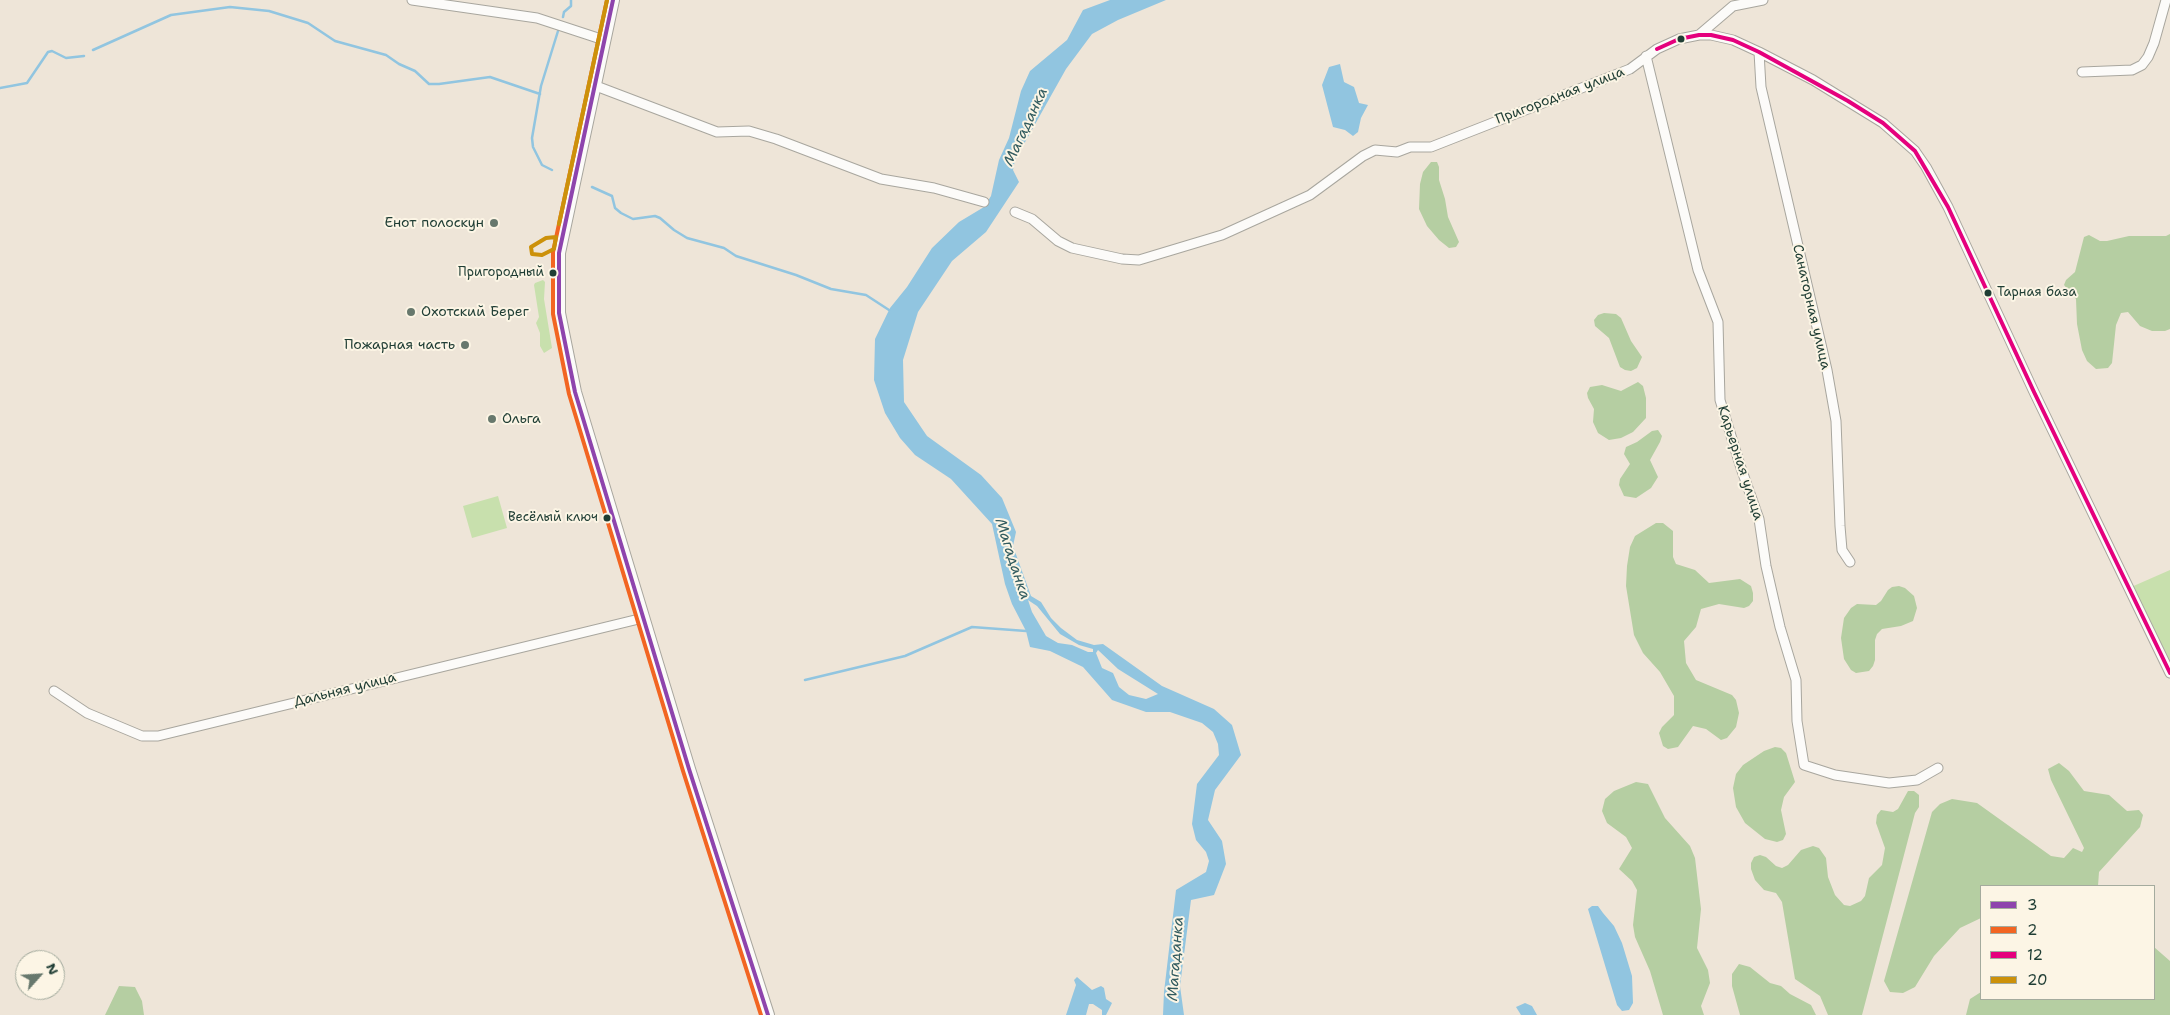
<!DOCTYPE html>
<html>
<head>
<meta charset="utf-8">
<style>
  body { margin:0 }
  #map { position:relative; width:2170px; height:1015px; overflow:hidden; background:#eee5d8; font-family:"Shantell Sans",sans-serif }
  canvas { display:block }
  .legend { position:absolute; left:1980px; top:885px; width:175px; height:115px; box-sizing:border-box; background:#fcf5e5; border:1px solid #a4ab9e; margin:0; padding:6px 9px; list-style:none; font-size:15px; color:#1f3d34 }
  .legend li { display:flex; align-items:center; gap:10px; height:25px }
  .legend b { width:25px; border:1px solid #a4ab9e }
  .north { position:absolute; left:15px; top:950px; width:50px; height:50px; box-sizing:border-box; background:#fcf5e5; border:1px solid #a4ab9e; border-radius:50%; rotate:64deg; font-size:14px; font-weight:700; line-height:20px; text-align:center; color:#1f3d34 }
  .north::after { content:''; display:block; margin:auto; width:18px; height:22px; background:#67786d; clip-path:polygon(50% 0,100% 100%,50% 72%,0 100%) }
</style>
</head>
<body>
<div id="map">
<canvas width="2170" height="1015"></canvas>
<ul class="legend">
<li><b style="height:6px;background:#8e44ad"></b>3</li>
<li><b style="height:6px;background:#f26522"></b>2</li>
<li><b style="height:6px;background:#e5007d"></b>12</li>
<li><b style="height:6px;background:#cc910a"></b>20</li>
</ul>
<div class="north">N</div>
</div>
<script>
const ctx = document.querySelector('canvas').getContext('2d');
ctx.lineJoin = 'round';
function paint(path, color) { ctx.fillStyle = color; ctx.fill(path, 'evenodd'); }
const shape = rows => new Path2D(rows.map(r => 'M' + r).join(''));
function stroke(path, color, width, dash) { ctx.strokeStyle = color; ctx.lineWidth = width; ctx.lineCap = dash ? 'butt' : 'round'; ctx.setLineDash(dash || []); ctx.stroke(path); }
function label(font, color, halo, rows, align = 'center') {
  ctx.font = font + ' "Shantell Sans",sans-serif'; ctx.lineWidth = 4; ctx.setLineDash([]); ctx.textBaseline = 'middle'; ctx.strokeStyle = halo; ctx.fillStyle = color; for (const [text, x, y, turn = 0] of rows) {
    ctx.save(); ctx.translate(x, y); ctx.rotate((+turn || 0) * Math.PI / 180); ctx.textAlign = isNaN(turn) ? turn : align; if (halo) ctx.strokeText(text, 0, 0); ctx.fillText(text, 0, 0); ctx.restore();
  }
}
paint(shape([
  [543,280,545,282,544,299,552,348,544,353,540,346,540,333,536,323,539,317,534,285,535,283],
  [498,496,507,528,472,538,463,506],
  [2170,570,2170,673,2129,588]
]), '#c8e0ad');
paint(shape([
  [1431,162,1437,162,1439,167,1439,180,1445,199,1448,217,1459,242,1456,247,1449,248,1439,240,1427,226,1419,209,1420,184,1423,172],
  [2170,234,2170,329,2165,331,2152,331,2140,326,2128,312,2121,313,2116,325,2112,363,2108,368,2096,369,2087,361,2082,350,2077,324,2076,299,2064,285,2066,280,2075,272,2084,237,2089,235,2100,241,2107,241,2129,236,2166,236],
  [1604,313,1616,314,1621,318,1631,341,1642,357,1637,368,1631,371,1625,370,1620,367,1609,338,1595,326,1594,320,1598,315],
  [1638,382,1643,386,1646,398,1646,418,1633,432,1621,438,1609,440,1598,433,1593,422,1594,409,1588,398,1587,393,1590,387,1602,385,1621,391],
  [1658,430,1662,436,1660,442,1650,460,1658,477,1651,488,1636,498,1624,496,1619,485,1620,479,1630,464,1624,454,1626,447,1637,442,1652,431],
  [1656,523,1663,523,1673,531,1673,557,1676,564,1695,570,1709,583,1740,579,1751,586,1753,593,1753,601,1749,606,1744,608,1719,604,1701,609,1696,627,1684,641,1686,663,1696,680,1732,695,1736,700,1739,713,1736,727,1727,738,1721,740,1706,729,1693,726,1678,747,1668,749,1663,746,1659,733,1662,727,1674,715,1674,696,1660,672,1643,653,1634,635,1626,586,1627,566,1630,547,1635,536],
  [1899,586,1905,588,1914,596,1917,608,1913,621,1901,626,1882,629,1877,634,1875,640,1875,660,1873,666,1869,671,1856,673,1851,670,1844,659,1841,638,1844,618,1851,608,1857,604,1876,605,1881,601,1888,590,1892,587],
  [1775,747,1781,748,1786,753,1795,782,1784,797,1781,810,1786,834,1783,840,1777,842,1765,839,1745,823,1736,807,1733,788,1736,774,1743,765,1764,751],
  [2059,763,2069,771,2084,791,2109,795,2127,811,2139,810,2143,815,2140,827,2099,872,2098,886,1981,886,1981,918,1960,928,1934,956,1915,987,1903,993,1890,992,1884,981,1932,812,1940,804,1952,799,1977,803,2051,856,2064,858,2073,848,2082,852,2084,848,2051,780,2048,769],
  [1636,782,1648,784,1665,818,1690,846,1695,858,1701,909,1697,948,1708,970,1710,983,1701,1006,1704,1015,1663,1015,1650,971,1635,937,1633,925,1637,890,1632,881,1619,869,1632,848,1626,837,1607,823,1602,811,1605,799,1614,791],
  [1908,791,1914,791,1919,795,1919,807,1915,813,1862,1015,1828,1015,1820,996,1795,979,1782,902,1776,893,1764,890,1755,880,1751,869,1751,863,1754,857,1760,855,1766,857,1776,866,1782,868,1788,865,1801,850,1813,846,1819,848,1826,858,1828,877,1835,895,1844,905,1850,906,1861,901,1865,896,1869,878,1882,865,1885,848,1876,823,1877,815,1881,810,1893,812,1898,809],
  [2154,947,2170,961,2170,1015,1966,1015,1970,999,1981,992,1981,999,2154,999],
  [1739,964,1750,967,1770,983,1781,986,1790,994,1811,1005,1816,1015,1740,1015,1732,986,1732,974],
  [119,986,135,987,142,1001,144,1015,105,1015]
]), '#b5cea2');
paint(shape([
  [1110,0,1166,0,1118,20,1092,34,1066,69,1015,160,1013,170,1019,182,986,232,952,261,918,312,903,360,904,402,927,436,981,475,1002,498,1016,532,1013,546,1031,596,1041,602,1051,618,1061,628,1077,640,1094,645,1103,644,1162,686,1214,709,1232,725,1241,755,1215,790,1208,820,1222,841,1226,864,1214,895,1191,900,1180,986,1184,1015,1163,1015,1164,992,1176,890,1206,872,1209,861,1206,852,1196,840,1192,824,1197,784,1219,755,1218,744,1213,732,1202,723,1170,712,1146,712,1112,700,1083,667,1050,651,1030,647,1026,631,1012,604,1005,584,992,524,951,479,915,455,900,438,885,413,874,380,875,339,890,308,907,287,932,248,959,222,984,207,991,196,999,160,1009,138,1021,91,1030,71,1067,40,1083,10],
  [1028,600,1037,606,1060,634,1079,645,1093,649,1093,652,1088,652,1072,645,1058,643,1046,636,1032,612],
  [1098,650,1118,669,1158,694,1146,699,1129,695,1119,687,1113,673,1102,668,1096,653],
  [1340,64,1344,82,1354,87,1359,103,1368,105,1361,118,1358,132,1353,136,1345,130,1333,127,1322,85,1329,67],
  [1592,906,1598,906,1603,913,1614,926,1622,943,1632,976,1633,1003,1629,1010,1622,1011,1617,1005,1588,909],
  [1077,977,1092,990,1101,986,1104,988,1106,999,1112,1003,1106,1015,1102,1015,1102,1010,1093,1004,1089,1004,1086,1015,1066,1015,1076,985,1074,980],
  [1525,1003,1532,1006,1537,1015,1521,1015,1516,1007]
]), '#91c5e0');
stroke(shape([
  [563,17,564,12,571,6,571,0],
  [93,50,171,15,230,7,269,11,308,23,335,41,386,55,399,64,415,71,429,84,439,84,490,77,540,94],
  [0,88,27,83,48,52,52,51,66,58,84,56],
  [552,170,542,165,533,147,532,138,541,86,558,31],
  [592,187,612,196,615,208,621,213,633,219,655,216,660,218,674,230,687,238,724,248,736,256,796,275,831,289,866,295,889,310],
  [805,680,905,656,972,627,1026,631]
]), '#91c5e0', 2.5);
const minor = shape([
  [412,0,537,18,604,40],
  [1699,35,1733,6,1763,0],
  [1759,52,1761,87,1827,370,1836,421,1840,526,1842,550,1850,562],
  [1646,56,1698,270,1718,322,1720,400,1741,468,1759,519,1766,566,1780,627,1796,680,1797,721,1804,765,1835,775,1889,783,1917,780,1938,768],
  [2082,72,2132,70,2142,65,2148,57,2154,43,2166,0],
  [596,86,717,132,749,131,776,139,881,179,934,188,984,202],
  [1015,212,1032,219,1058,241,1072,248,1122,259,1139,260,1222,235,1310,195,1363,156,1375,150,1397,152,1410,147,1431,147,1630,69,1657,49,1679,39,1699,35,1711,35,1733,40,1759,52,1813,80,1883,123,1915,151,1926,167,1948,207,2034,392,2170,673],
  [54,691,87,713,142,736,158,736,643,618]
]);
const secondary = shape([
  [613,0,559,253,559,313,575,392,689,769,768,1015]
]);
stroke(minor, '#a8a69e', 11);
stroke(secondary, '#a8a69e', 14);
stroke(minor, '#fcfbf9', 9);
stroke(secondary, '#fcfbf9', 12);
stroke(shape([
  [613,0,559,253,559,313,575,392,689,769,768,1015]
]), '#8e44ad', 4);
stroke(shape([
  [607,0,553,252,553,314,569,394,683,771,761,1015]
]), '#f26522', 4);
stroke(shape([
  [1657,49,1679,39,1699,35,1711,35,1733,40,1759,52,1848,101,1883,123,1915,151,1948,207,2034,392,2170,673]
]), '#e5007d', 4);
stroke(shape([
  [559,224,607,0],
  [556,237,554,249,542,255,532,254,531,247,546,238,556,237]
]), '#cc910a', 4);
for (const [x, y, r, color] of [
  [1681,39,4.5,"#1f3d34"],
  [494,223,5,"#67786d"],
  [553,273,4.5,"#1f3d34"],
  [1988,293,4.5,"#1f3d34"],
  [411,312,5,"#67786d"],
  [465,345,5,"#67786d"],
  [492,419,5,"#67786d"],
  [607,518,4.5,"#1f3d34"]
]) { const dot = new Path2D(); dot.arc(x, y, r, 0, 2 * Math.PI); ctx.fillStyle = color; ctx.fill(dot); stroke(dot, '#fcf5e5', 2); }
label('13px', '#1f3d34', '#fcf5e5', [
  ["Пригородный",544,273],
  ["Тарная база",1997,293,"left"],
  ["Весёлый ключ",598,518]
], 'right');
label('14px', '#1f3d34', '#fcf5e5', [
  ["Пригородная улица",1560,96,-21],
  ["Санаторная улица",1811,307,77],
  ["Карьерная улица",1740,463,72],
  ["Дальняя улица",345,690,-14]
]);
label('14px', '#1f3d34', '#fcf5e5', [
  ["Енот полоскун",484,223],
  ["Охотский Берег",421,312,"left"],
  ["Пожарная часть",455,345],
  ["Ольга",502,419,"left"]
], 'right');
label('italic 15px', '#325c60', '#fcf5e5', [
  ["Магаданка",1026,127,-65],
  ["Магаданка",1012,559,72],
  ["Магаданка",1176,959,-86]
]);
</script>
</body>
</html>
